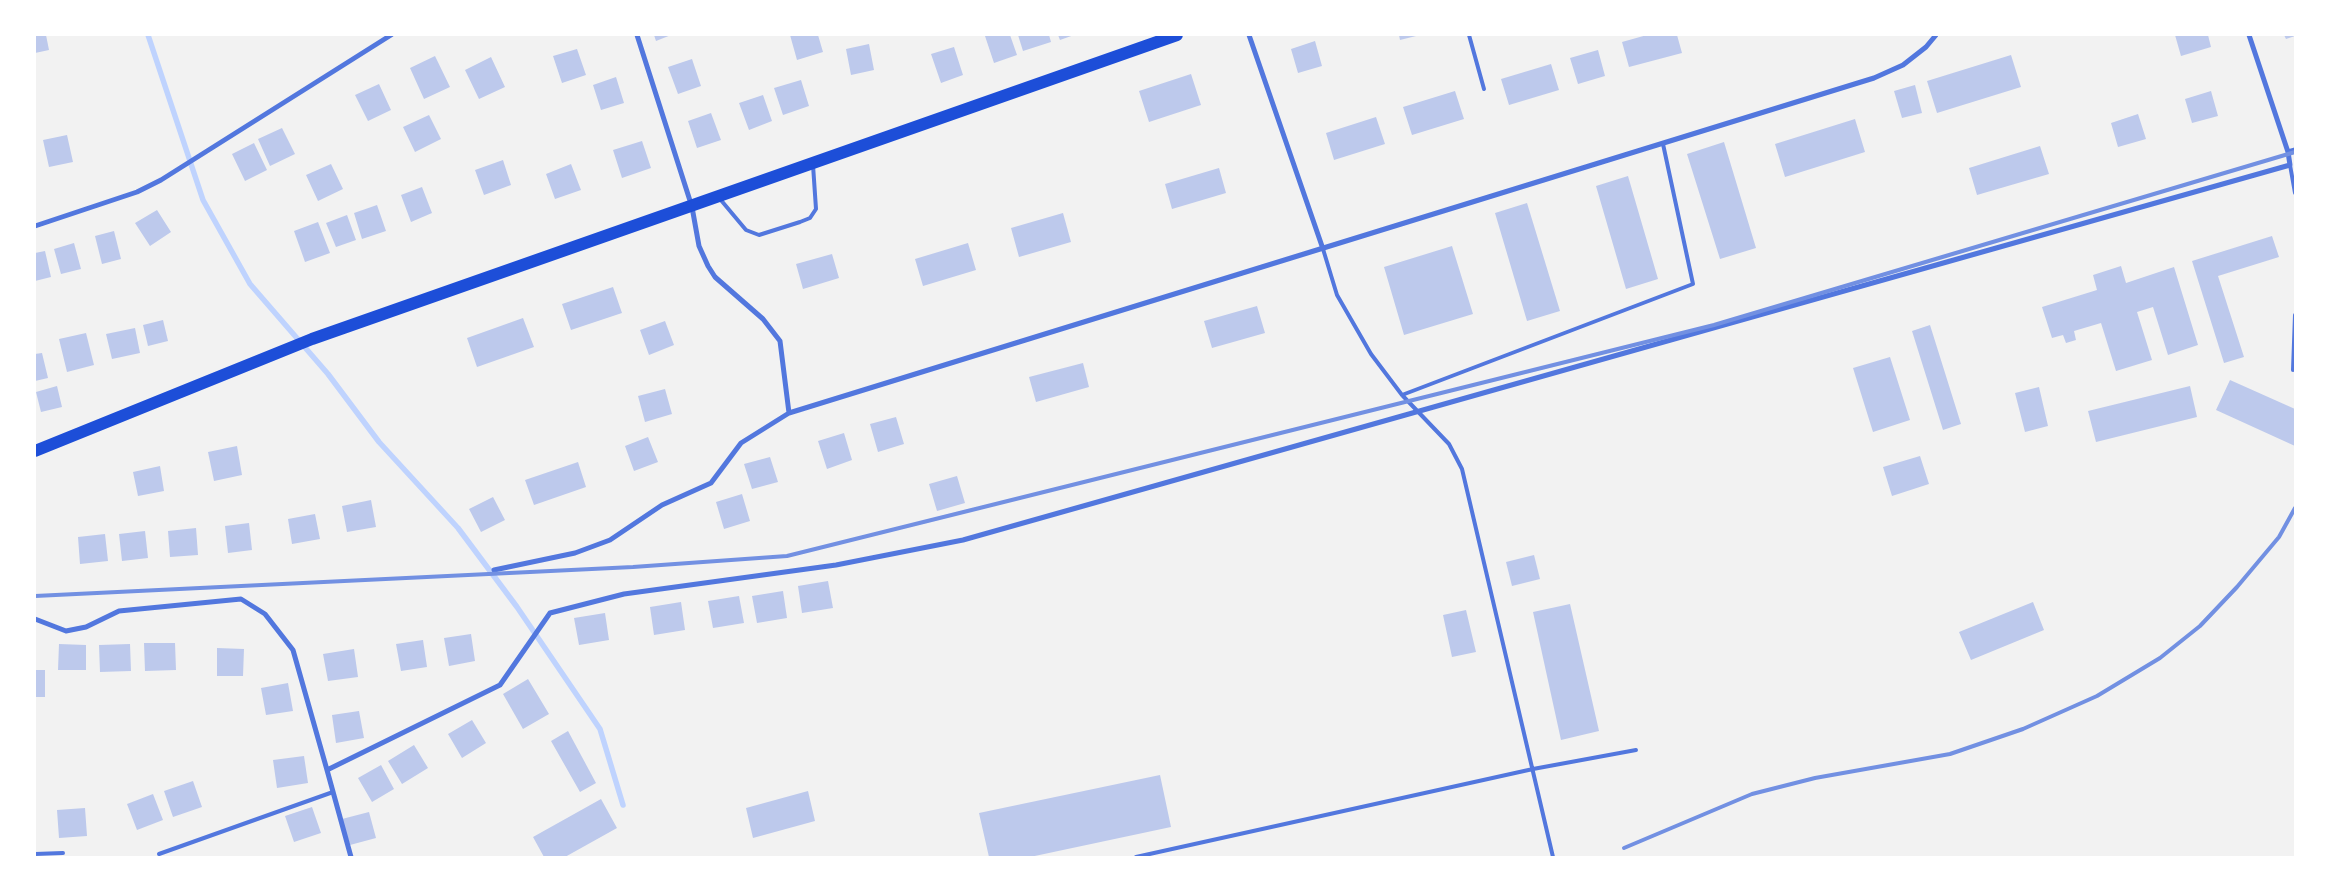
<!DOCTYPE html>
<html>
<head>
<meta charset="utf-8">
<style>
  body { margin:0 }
  #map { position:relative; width:2330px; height:892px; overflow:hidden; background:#f2f2f2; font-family:Rubik,sans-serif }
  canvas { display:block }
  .frame { position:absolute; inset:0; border:36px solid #fff; pointer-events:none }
</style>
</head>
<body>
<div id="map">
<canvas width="2330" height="892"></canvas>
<div class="frame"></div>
</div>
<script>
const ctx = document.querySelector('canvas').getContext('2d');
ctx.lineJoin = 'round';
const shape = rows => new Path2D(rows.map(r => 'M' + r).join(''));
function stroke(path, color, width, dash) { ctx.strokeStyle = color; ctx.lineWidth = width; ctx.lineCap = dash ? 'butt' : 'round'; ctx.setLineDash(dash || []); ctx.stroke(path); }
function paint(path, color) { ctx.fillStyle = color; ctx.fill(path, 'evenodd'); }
stroke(shape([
  [148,35,203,200,250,284,328,374,379,442,458,528,517,607,600,729,623,805]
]), '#bfd3fe', 5.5);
paint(shape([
  [35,35,46,35,49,50,35,53],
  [654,35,671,35,656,41],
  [790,35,818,35,823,52,797,60],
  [988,35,1010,35,1017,55,994,63,985,36],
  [1018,35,1049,35,1051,42,1023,51],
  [1058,35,1074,35,1060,40],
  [1399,35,1416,35,1416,36,1400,40],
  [1647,35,1677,35,1682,53,1629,67,1622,42],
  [2175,35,2208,35,2211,47,2181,56],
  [2284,35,2295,35,2295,36,2286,39],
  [1315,41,1322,66,1298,73,1291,49],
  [869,44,874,70,851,75,846,49],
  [954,47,963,75,941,83,931,54],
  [577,49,586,75,562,83,553,56],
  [1598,50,1605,76,1578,84,1570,58],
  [2011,55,2021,87,1937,113,1927,81],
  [435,56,450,87,424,99,410,68],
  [491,57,505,87,479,99,465,70],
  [692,59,701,86,678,94,668,67],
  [1551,64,1559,90,1509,105,1501,79],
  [1191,74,1201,105,1149,122,1139,91],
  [616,77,624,103,601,110,593,85],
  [801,80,809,106,783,115,774,88],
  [379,84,391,110,368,121,355,95],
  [1915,85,1922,113,1902,118,1894,91],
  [1455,91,1464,119,1412,135,1403,107],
  [2211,91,2218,116,2192,123,2185,99],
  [763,95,772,121,749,130,739,103],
  [711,113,721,140,697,148,688,121],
  [2138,114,2146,139,2118,147,2111,123],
  [429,115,441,139,415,152,403,127],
  [1376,117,1385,144,1334,160,1326,133],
  [1855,119,1865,152,1785,177,1775,144],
  [282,128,295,154,270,166,258,139],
  [67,135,73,162,49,167,43,140],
  [642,141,651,168,622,178,613,150],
  [1724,142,1756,248,1720,259,1687,154],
  [254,143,267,170,245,181,232,154],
  [2040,146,2049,174,1977,195,1969,168],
  [503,160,511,185,484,195,475,170],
  [331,164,343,189,318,201,306,175],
  [571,164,581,190,555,199,546,174],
  [1219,168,1226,193,1172,209,1165,184],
  [1628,176,1658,279,1626,289,1596,186],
  [422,187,432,213,411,222,401,195],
  [1527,203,1560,311,1527,321,1495,213],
  [377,205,386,231,362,239,354,213],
  [157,210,171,232,150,246,135,223],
  [1063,213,1071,242,1019,257,1011,228],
  [347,215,356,240,336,247,326,223],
  [318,222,330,253,305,262,294,231],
  [114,231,121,259,102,264,95,236],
  [2272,236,2279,257,2218,276,2244,357,2224,363,2192,261],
  [74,243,81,269,61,274,54,249],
  [968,243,976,270,923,286,915,259],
  [1452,246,1473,314,1404,335,1384,267],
  [45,251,51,277,35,281,35,253],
  [832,254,839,278,803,289,796,264],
  [2121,266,2126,283,2174,267,2198,345,2168,355,2153,307,2137,312,2152,360,2116,371,2101,323,2074,331,2076,340,2066,343,2063,335,2052,338,2042,307,2097,290,2093,275],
  [613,287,622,313,571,330,562,304],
  [1257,306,1265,333,1212,348,1204,321],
  [523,318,534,347,477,367,467,338],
  [163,320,168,341,148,346,143,325],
  [665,321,674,345,649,355,640,330],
  [1930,325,1961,424,1943,430,1912,331],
  [135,328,140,353,112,359,106,334],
  [86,333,94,365,67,372,59,339],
  [42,353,48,378,35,381,35,354],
  [1890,357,1910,420,1873,432,1853,368],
  [1083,363,1089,387,1036,402,1029,377],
  [2230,380,2295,409,2295,446,2216,410],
  [57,386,62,407,41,412,36,392],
  [2190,386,2197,417,2096,442,2088,411],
  [2039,387,2048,426,2025,432,2015,393],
  [665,389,672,414,645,422,638,396],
  [896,417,904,444,878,452,870,424],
  [844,433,852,460,827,469,818,441],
  [648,437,658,462,634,471,625,446],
  [237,446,242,475,214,481,208,452],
  [1920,456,1929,484,1892,496,1883,467],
  [770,457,778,482,752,489,744,464],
  [578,462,586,487,534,505,525,480],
  [160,466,164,491,138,496,133,472],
  [957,476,965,503,937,511,929,484],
  [742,494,750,521,724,529,716,502],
  [493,497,505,520,481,532,469,509],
  [371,500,376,527,347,532,342,506],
  [315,514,320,539,292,544,288,519],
  [249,523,252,550,228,553,225,526],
  [196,528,198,555,170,557,168,531],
  [145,531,148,558,122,561,119,534],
  [105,534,108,561,80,564,78,537],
  [1534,555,1540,579,1512,586,1506,562],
  [828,581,833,608,802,613,798,586],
  [783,591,787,618,757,623,752,596],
  [739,596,744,623,713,628,708,601],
  [681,602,685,630,654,635,650,607],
  [2033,602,2044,630,1971,660,1959,632],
  [1570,604,1599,731,1561,740,1533,612],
  [1466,610,1476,652,1452,657,1443,615],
  [605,613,609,640,579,645,574,618],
  [471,634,475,661,449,666,444,638],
  [423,640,427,667,401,671,396,644],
  [144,643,175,643,176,670,145,671],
  [59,644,86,645,86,670,58,670],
  [130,644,131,671,100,672,99,645],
  [217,648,244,649,243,676,217,676],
  [354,649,358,677,328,681,323,654],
  [35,670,45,670,45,697,35,697],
  [528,679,549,714,523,729,503,694],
  [288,683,293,711,266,715,261,688],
  [359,711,364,738,336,743,332,715],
  [472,720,486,743,462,758,448,734],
  [568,731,596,783,580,792,551,741],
  [414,745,428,768,402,784,388,761],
  [304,756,308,783,277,788,273,760],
  [381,765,394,789,372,802,358,778],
  [1160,775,1171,827,1030,857,989,857,979,813],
  [193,781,202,807,173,817,164,791],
  [808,791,815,821,753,838,746,808],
  [153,794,163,820,137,830,127,804],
  [601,799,617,828,565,857,544,857,533,837],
  [312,807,321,833,294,842,285,816],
  [85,808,87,836,59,838,57,810],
  [369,812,376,838,350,845,342,819]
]), '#bdc9ec');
stroke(shape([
  [1469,35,1484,89],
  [2290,165,2295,193],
  [720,199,746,230,759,235,800,222,810,218,816,209,813,165],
  [1323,249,1337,295,1371,354,1402,395,1449,444,1462,469,1553,857],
  [2293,370,2295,315],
  [1402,395,1693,284,1663,144],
  [35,854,63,853],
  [159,854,333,792],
  [1136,857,1533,769,1636,750]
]), '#5277de', 4);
stroke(shape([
  [637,35,692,207,699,246,708,266,715,277,763,319,780,341,789,413],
  [1249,35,1323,249],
  [2249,35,2288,152],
  [35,226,137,192,161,180,391,35],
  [494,570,575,553,610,540,662,505,711,483,741,443,789,413,1874,78,1903,65,1926,47,1936,35],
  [35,619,66,631,86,627,119,611,241,599,265,614,293,650,327,770],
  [351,857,327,770,500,685,550,613,624,594,836,565,963,540,2290,165,2288,152,2295,150]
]), '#5277de', 5);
stroke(shape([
  [35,451,312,339,1177,35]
]), '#1d4ed8', 12);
stroke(shape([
  [35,596,633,567,787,556,1714,325,2295,152],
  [1624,848,1752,794,1815,778,1950,754,2023,729,2097,696,2160,658,2200,626,2237,587,2279,537,2295,508]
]), '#7290e2', 4);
</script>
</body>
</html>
